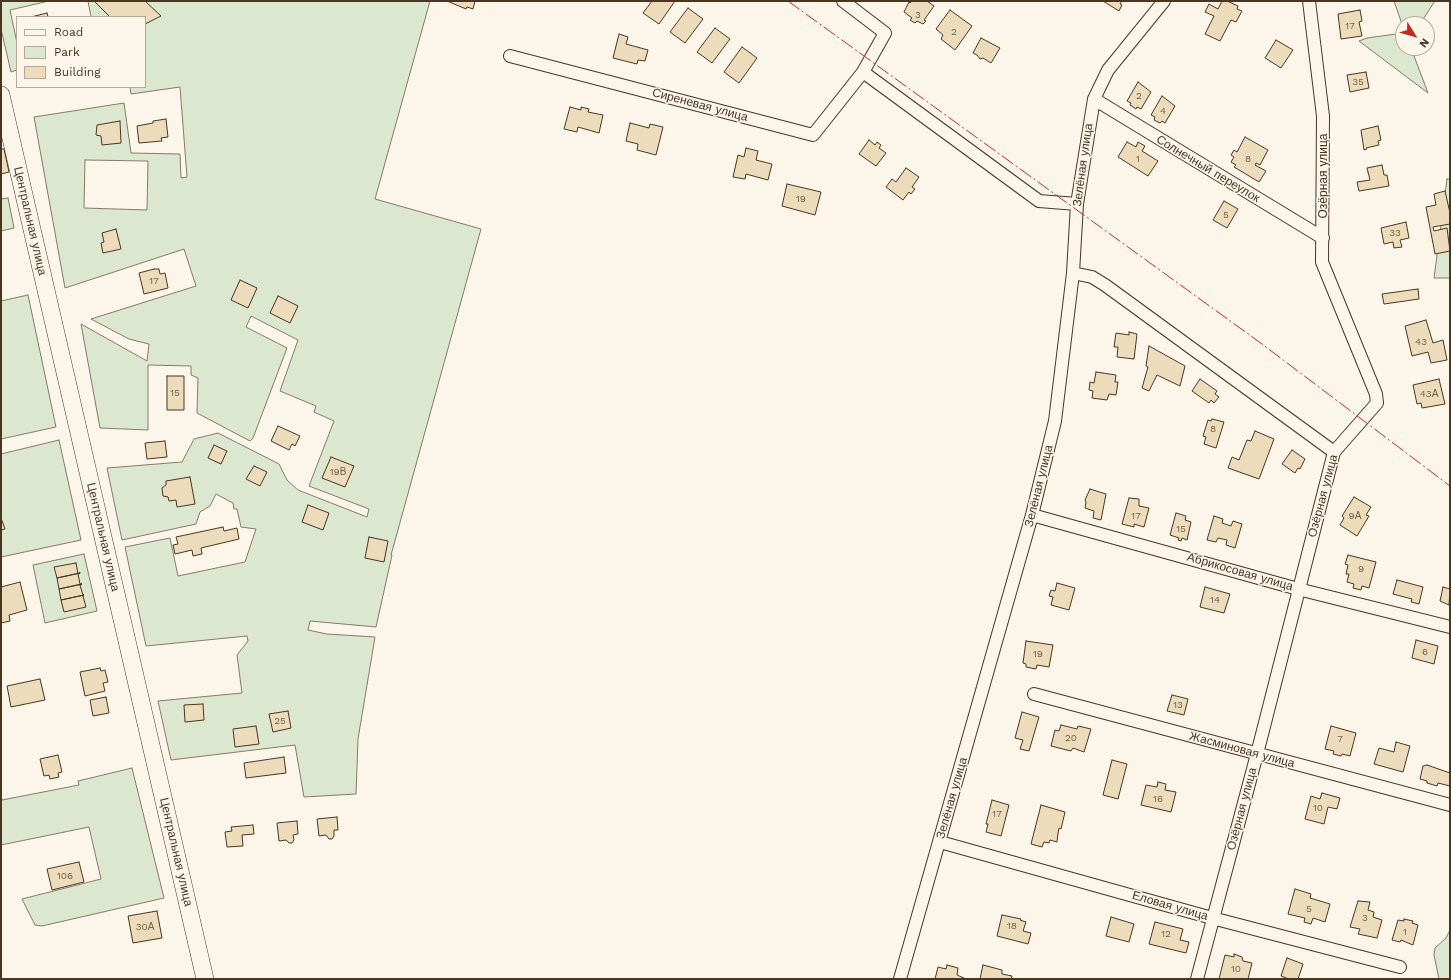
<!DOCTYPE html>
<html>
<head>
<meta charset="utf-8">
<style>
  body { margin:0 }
  #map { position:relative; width:1451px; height:980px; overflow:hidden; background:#fbf6e9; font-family:"Work Sans",sans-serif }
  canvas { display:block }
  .frame { position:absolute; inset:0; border:2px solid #4a3520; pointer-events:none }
  .legend { position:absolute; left:16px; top:16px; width:130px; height:72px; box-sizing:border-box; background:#fbf6e9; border:1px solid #b4a999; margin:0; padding:5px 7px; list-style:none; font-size:12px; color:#4a3520 }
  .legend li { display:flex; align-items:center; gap:8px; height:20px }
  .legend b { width:20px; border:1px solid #b4a999 }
  .north { position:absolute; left:1395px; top:16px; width:40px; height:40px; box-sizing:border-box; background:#fbf6e9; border:1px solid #b4a999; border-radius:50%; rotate:127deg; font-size:11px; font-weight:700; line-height:16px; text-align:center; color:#4a3520 }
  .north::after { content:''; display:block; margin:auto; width:14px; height:18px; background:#c62828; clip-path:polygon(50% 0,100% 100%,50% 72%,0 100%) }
</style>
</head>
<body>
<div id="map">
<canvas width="1451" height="980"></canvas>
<div class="frame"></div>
<ul class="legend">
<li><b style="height:5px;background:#fbf6e9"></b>Road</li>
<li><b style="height:11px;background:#dce7d0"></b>Park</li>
<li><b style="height:11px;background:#ecdcbc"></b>Building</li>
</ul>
<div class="north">N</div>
</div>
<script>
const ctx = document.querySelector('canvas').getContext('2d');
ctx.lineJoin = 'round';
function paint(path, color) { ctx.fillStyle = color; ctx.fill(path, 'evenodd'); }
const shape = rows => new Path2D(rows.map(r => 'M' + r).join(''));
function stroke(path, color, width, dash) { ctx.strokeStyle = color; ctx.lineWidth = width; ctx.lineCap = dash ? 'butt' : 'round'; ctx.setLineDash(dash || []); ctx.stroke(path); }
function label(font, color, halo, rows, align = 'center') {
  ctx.font = font + ' "Work Sans",sans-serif'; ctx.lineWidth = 3; ctx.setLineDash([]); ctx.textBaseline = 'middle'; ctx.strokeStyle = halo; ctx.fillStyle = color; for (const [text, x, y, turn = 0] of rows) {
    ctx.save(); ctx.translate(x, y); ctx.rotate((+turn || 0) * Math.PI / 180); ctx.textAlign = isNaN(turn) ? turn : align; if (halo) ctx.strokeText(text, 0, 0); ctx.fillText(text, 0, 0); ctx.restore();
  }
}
const green = shape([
  [1,1,49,1,10,10,17,43,17,70,11,72,1,29,1,1],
  [88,1,430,1,375,199,481,229,391,555,392,555,376,627,310,621,308,630,327,634,375,637,358,739,356,794,304,797,295,745,171,760,158,701,242,693,237,655,248,641,247,636,146,646,125,547,170,538,178,576,245,562,256,529,241,527,237,509,234,509,233,503,216,494,210,506,200,512,196,524,122,540,107,468,182,462,194,439,218,433,279,464,287,480,298,490,367,517,369,509,309,486,334,421,314,412,316,406,280,391,298,340,251,316,246,327,287,348,253,438,250,441,197,413,198,378,191,375,191,366,148,365,148,430,100,428,81,324,147,361,149,344,129,339,91,319,196,286,184,249,65,288,34,117,124,103,131,153,180,154,181,178,187,177,180,87,131,94,130,87,145,87,145,17,91,17,88,1],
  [85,160,148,161,147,210,84,208,85,160],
  [1394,1,1435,1,1420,24,1403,24,1403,27,1394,1],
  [1403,33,1403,48,1412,48,1414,56,1428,93,1359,41,1367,38,1403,33],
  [1447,179,1450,179,1450,278,1434,278,1447,179],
  [8,198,14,228,1,231,1,199,8,198],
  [28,295,56,427,1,439,1,301,28,295],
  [59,440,81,540,1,557,1,454,59,440],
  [84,554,97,611,45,623,33,565,84,554],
  [132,768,164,898,42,926,35,925,22,899,101,879,89,827,1,845,1,796,2,800,79,785,78,781,132,768],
  [1450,930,1450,979,1439,979,1434,955,1435,948,1446,938,1450,930]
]);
paint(green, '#dce7d0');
stroke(green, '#887966', 1);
const building = shape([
  [94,1,145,1,161,16,145,24,145,17,110,17,94,1],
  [447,1,475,1,473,9,467,7,466,9,447,1],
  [652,1,675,1,659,24,643,13,652,1],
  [912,1,927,1,934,6,924,20,926,21,923,24,917,21,915,23,910,20,912,18,904,12,909,2,910,3,912,1],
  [1103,1,1122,1,1120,4,1122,5,1119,11,1103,1],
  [1222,1,1227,1,1238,6,1237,9,1242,11,1236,22,1231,20,1220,41,1205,34,1214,16,1205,12,1209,4,1218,9,1222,1],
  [688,8,703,19,685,43,670,32,688,8],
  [950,10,972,26,955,50,941,39,943,35,936,29,950,10],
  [1360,10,1362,21,1359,22,1362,36,1341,39,1338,14,1360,10],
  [47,13,48,17,31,17,47,13],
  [715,28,730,39,712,63,697,52,715,28],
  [619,34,628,37,626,44,648,50,645,61,638,60,637,64,613,58,619,34],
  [981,38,1000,48,991,63,983,58,980,59,977,55,973,53,981,38],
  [1276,40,1293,50,1281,68,1265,58,1276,40],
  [742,47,757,58,739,83,724,72,742,47],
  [1366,72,1369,88,1350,92,1347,75,1366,72],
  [1138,82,1151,92,1141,109,1137,107,1136,109,1130,105,1131,103,1127,101,1138,82],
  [1162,96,1175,106,1165,123,1162,121,1160,123,1154,120,1155,117,1151,115,1162,96],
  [570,107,581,110,581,107,589,109,588,112,603,115,599,133,578,127,577,132,564,129,570,107],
  [166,119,168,137,161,138,162,141,139,143,137,126,153,123,153,121,166,119],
  [120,121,121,143,102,145,101,136,96,135,97,125,120,121],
  [630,123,649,128,650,124,663,127,656,155,637,150,638,144,626,141,630,123],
  [1378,126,1381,140,1378,141,1379,145,1366,148,1367,149,1364,150,1361,130,1378,126],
  [1245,137,1268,150,1260,165,1256,163,1255,165,1266,171,1259,182,1234,167,1236,165,1231,162,1234,157,1231,155,1234,150,1237,152,1245,137],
  [869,140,875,145,877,142,881,145,879,148,886,153,876,166,859,154,869,140],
  [1127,142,1136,147,1138,142,1145,146,1142,151,1158,161,1148,176,1118,157,1127,142],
  [1,147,1,149,4,149,9,172,1,174,1,147],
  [746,148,758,151,756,160,772,164,768,180,746,174,745,179,733,177,738,155,744,157,746,148],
  [1382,165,1384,175,1387,175,1389,186,1359,191,1357,182,1370,180,1367,168,1382,165],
  [906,168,919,177,912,187,915,189,911,194,909,192,903,200,886,187,892,179,896,182,906,168],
  [787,184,821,192,815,215,782,206,787,184],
  [1445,191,1450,213,1450,224,1433,227,1434,231,1447,228,1450,251,1435,254,1426,207,1436,205,1434,194,1445,191],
  [1224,201,1238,209,1227,228,1213,220,1224,201],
  [1406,222,1409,238,1400,240,1402,247,1394,248,1393,242,1384,244,1381,228,1406,222],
  [116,229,121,249,103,253,101,243,104,242,102,233,116,229],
  [154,269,159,269,160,274,165,273,168,288,144,294,139,273,154,269],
  [240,280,257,288,248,308,231,300,240,280],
  [1418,289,1419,299,1384,304,1382,294,1418,289],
  [278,296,298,306,290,323,270,313,278,296],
  [1426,320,1433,343,1443,340,1447,360,1431,363,1428,352,1412,356,1405,326,1426,320],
  [1129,332,1137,334,1134,359,1117,357,1118,347,1114,347,1116,333,1129,335,1129,332],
  [1149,346,1185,366,1180,386,1157,375,1149,391,1142,388,1148,367,1146,366,1149,346],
  [1096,372,1116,375,1115,382,1118,382,1116,395,1109,394,1107,400,1092,398,1093,391,1089,390,1090,382,1094,383,1096,372],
  [167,376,184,376,184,410,167,410,167,376],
  [1200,379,1217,391,1215,394,1219,397,1214,403,1211,400,1209,403,1192,391,1200,379],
  [1439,379,1445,404,1422,408,1421,403,1417,404,1413,385,1439,379],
  [1212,419,1224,422,1216,448,1204,444,1206,437,1203,436,1208,420,1211,421,1212,419],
  [278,426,300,436,295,446,292,444,289,450,271,441,278,426],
  [1255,431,1274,439,1259,479,1228,468,1232,457,1239,460,1247,440,1251,441,1255,431],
  [165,441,167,457,147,459,145,443,165,441],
  [214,445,227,451,221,464,208,458,214,445],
  [1292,450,1305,459,1300,469,1298,468,1295,473,1282,464,1292,450],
  [331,457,354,466,345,487,322,478,331,457],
  [254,466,267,472,260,486,246,479,254,466],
  [190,477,195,504,177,507,176,500,169,501,168,497,163,496,162,488,166,485,166,481,190,477],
  [1090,489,1106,494,1101,520,1093,518,1094,511,1085,508,1086,502,1085,500,1090,489],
  [1354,497,1371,507,1366,515,1369,516,1357,536,1340,525,1344,518,1342,516,1354,497],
  [1129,498,1139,499,1139,506,1149,508,1144,527,1134,524,1134,527,1122,524,1129,498],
  [308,505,329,513,323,530,302,522,308,505],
  [1176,513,1186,516,1185,520,1191,522,1187,540,1182,538,1181,541,1178,540,1179,538,1170,535,1176,513],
  [1214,516,1223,519,1222,523,1231,526,1233,521,1242,524,1235,548,1226,545,1227,540,1218,538,1216,542,1207,540,1214,516],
  [1,518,5,529,1,530,1,518],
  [223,527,224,531,237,528,239,539,201,548,202,554,193,556,192,550,175,554,173,545,178,544,176,537,223,527],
  [369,537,388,541,384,562,365,558,369,537],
  [1348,555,1376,562,1369,588,1362,586,1361,590,1353,588,1354,584,1347,582,1349,574,1346,574,1348,565,1345,564,1348,555],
  [76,563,78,574,80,573,57,578,54,567,76,563],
  [80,573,78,574,80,584,82,584,59,589,57,578,80,573],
  [1397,580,1423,587,1419,604,1411,602,1412,599,1393,594,1397,580],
  [20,582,27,610,9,615,10,621,1,623,1,587,20,582],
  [1057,583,1075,588,1069,610,1051,605,1053,597,1049,596,1051,590,1055,591,1057,583],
  [80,585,83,595,84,595,61,600,59,589,82,584,80,585],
  [1205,587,1230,594,1224,613,1200,607,1205,587],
  [1443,587,1450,589,1449,605,1440,601,1443,587],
  [83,596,86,607,64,612,61,600,84,595,83,596],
  [1416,640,1438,646,1434,664,1412,658,1416,640],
  [1026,641,1053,645,1049,667,1037,665,1036,669,1026,667,1026,664,1023,663,1026,641],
  [100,668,101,671,105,670,108,682,103,683,105,691,85,696,80,672,100,668],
  [40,679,45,700,11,707,7,686,40,679],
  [1172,695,1188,699,1184,715,1167,711,1172,695],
  [106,697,109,713,93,716,90,700,106,697],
  [203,704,204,720,185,722,184,705,203,704],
  [288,711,291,728,273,732,269,714,288,711],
  [1022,712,1039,717,1029,751,1020,749,1023,740,1015,738,1022,712],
  [1061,725,1077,729,1078,726,1091,729,1084,752,1073,748,1071,751,1051,746,1055,730,1059,731,1061,725],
  [256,726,259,744,235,747,233,729,256,726],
  [1331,726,1356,733,1350,756,1342,754,1341,756,1333,754,1334,751,1325,749,1331,726],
  [1396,742,1410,746,1403,772,1374,764,1379,748,1394,752,1396,742],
  [58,755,62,772,58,773,59,777,50,779,49,775,44,776,40,759,58,755],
  [284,757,286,773,246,778,244,763,284,757],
  [1112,760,1127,764,1118,799,1103,795,1112,760],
  [1427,765,1450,773,1450,786,1438,783,1437,786,1427,783,1427,781,1420,779,1423,766,1427,765],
  [1158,782,1166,784,1165,790,1176,792,1171,812,1141,805,1146,785,1157,787,1158,782],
  [1322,793,1340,798,1337,809,1328,807,1324,824,1305,819,1311,796,1320,799,1322,793],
  [992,800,1009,805,1001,836,986,832,988,824,986,824,992,800],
  [1041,805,1065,812,1061,829,1059,828,1058,833,1057,842,1050,840,1049,843,1044,842,1042,847,1031,844,1041,805],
  [337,817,338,830,334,830,334,836,332,839,329,839,326,835,319,836,317,819,337,817],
  [297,821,298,834,293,835,294,840,292,843,289,843,286,840,279,841,277,823,297,821],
  [253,825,254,834,242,835,243,846,227,847,225,832,232,831,231,827,253,825],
  [79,862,84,882,52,890,47,869,79,862],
  [1295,889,1311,894,1310,898,1330,904,1325,922,1313,918,1311,924,1304,922,1305,918,1288,914,1295,889],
  [1358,901,1370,902,1368,910,1374,912,1373,917,1382,920,1377,938,1358,934,1360,929,1350,927,1358,901],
  [157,911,162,938,133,943,128,916,157,911],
  [1002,915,1021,919,1020,920,1026,922,1023,931,1031,933,1028,944,997,936,1002,915],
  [1111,917,1134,924,1129,942,1106,936,1111,917],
  [1404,919,1413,921,1412,923,1418,925,1413,945,1401,940,1400,942,1392,940,1398,920,1404,921,1404,919],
  [1155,922,1183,929,1180,940,1189,942,1186,953,1149,944,1155,922],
  [1234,954,1242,957,1243,961,1252,963,1248,979,1219,979,1225,955,1234,957,1234,954],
  [1287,958,1303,964,1298,979,1289,979,1281,976,1287,958],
  [947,965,958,968,957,975,966,979,935,979,938,967,946,969,947,965],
  [983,965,1002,970,1002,974,1012,976,1011,979,980,979,983,965]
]);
paint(building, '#ecdcbc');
stroke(building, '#4a3520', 1);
const minor = shape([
  [843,1,885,33,863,72,1039,201,1077,204],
  [510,56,813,135,863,72],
  [1094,99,1323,238],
  [1073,273,1092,277,1105,285,1334,452],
  [1032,515,1298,589,1450,627],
  [1034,694,1450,805],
  [940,842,1212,918,1400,967],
  [900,979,1032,515,1055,421,1073,273,1077,204,1094,99,1108,70,1164,1],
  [1197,979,1257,754,1334,452,1377,403,1376,394,1322,262,1323,116,1309,1]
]);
const secondary = shape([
  [1,95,205,979]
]);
stroke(minor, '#4a3520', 14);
stroke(secondary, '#4a3520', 18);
stroke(minor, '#fbf6e9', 12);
stroke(secondary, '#fbf6e9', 17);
stroke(shape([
  [788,1,1262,344,1450,486]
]), '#c62828', 1, [14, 3, 2, 3]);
label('10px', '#725f47', null, [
  ["3",918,15],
  ["17",1350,26],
  ["2",954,32],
  ["35",1358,82],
  ["2",1139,96],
  ["4",1163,111],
  ["1",1138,159],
  ["8",1248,159],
  ["19",801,199],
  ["5",1226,215],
  ["33",1395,233],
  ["17",154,281],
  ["43",1421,342],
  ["15",175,393],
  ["43А",1429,394],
  ["8",1213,429],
  ["19В",338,472],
  ["17",1136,516],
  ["9А",1355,516],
  ["15",1181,529],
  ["9",1361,569],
  ["14",1215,600],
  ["6",1425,652],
  ["19",1038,654],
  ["13",1178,705],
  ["25",280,721],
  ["20",1071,738],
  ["7",1340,739],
  ["16",1158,799],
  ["10",1318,808],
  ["17",997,814],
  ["106",65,876],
  ["5",1309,909],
  ["3",1365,918],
  ["18",1012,926],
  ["30А",145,927],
  ["1",1405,932],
  ["12",1166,934],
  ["10",1236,969]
]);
label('12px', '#4a3520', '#fbf6e9', [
  ["Сиреневая улица",700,105,15],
  ["Зелёная улица",1083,165,-82],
  ["Солнечный переулок",1208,169,31],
  ["Озёрная улица",1323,176,-90],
  ["Центральная улица",30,221,77],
  ["Зелёная улица",1039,486,-76],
  ["Озёрная улица",1323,496,-75],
  ["Центральная улица",103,537,77],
  ["Абрикосовая улица",1240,572,16],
  ["Жасминовая улица",1242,750,15],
  ["Зелёная улица",952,798,-74],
  ["Озёрная улица",1242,809,-75],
  ["Центральная улица",176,852,77],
  ["Еловая улица",1170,906,16]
]);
</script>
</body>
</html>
